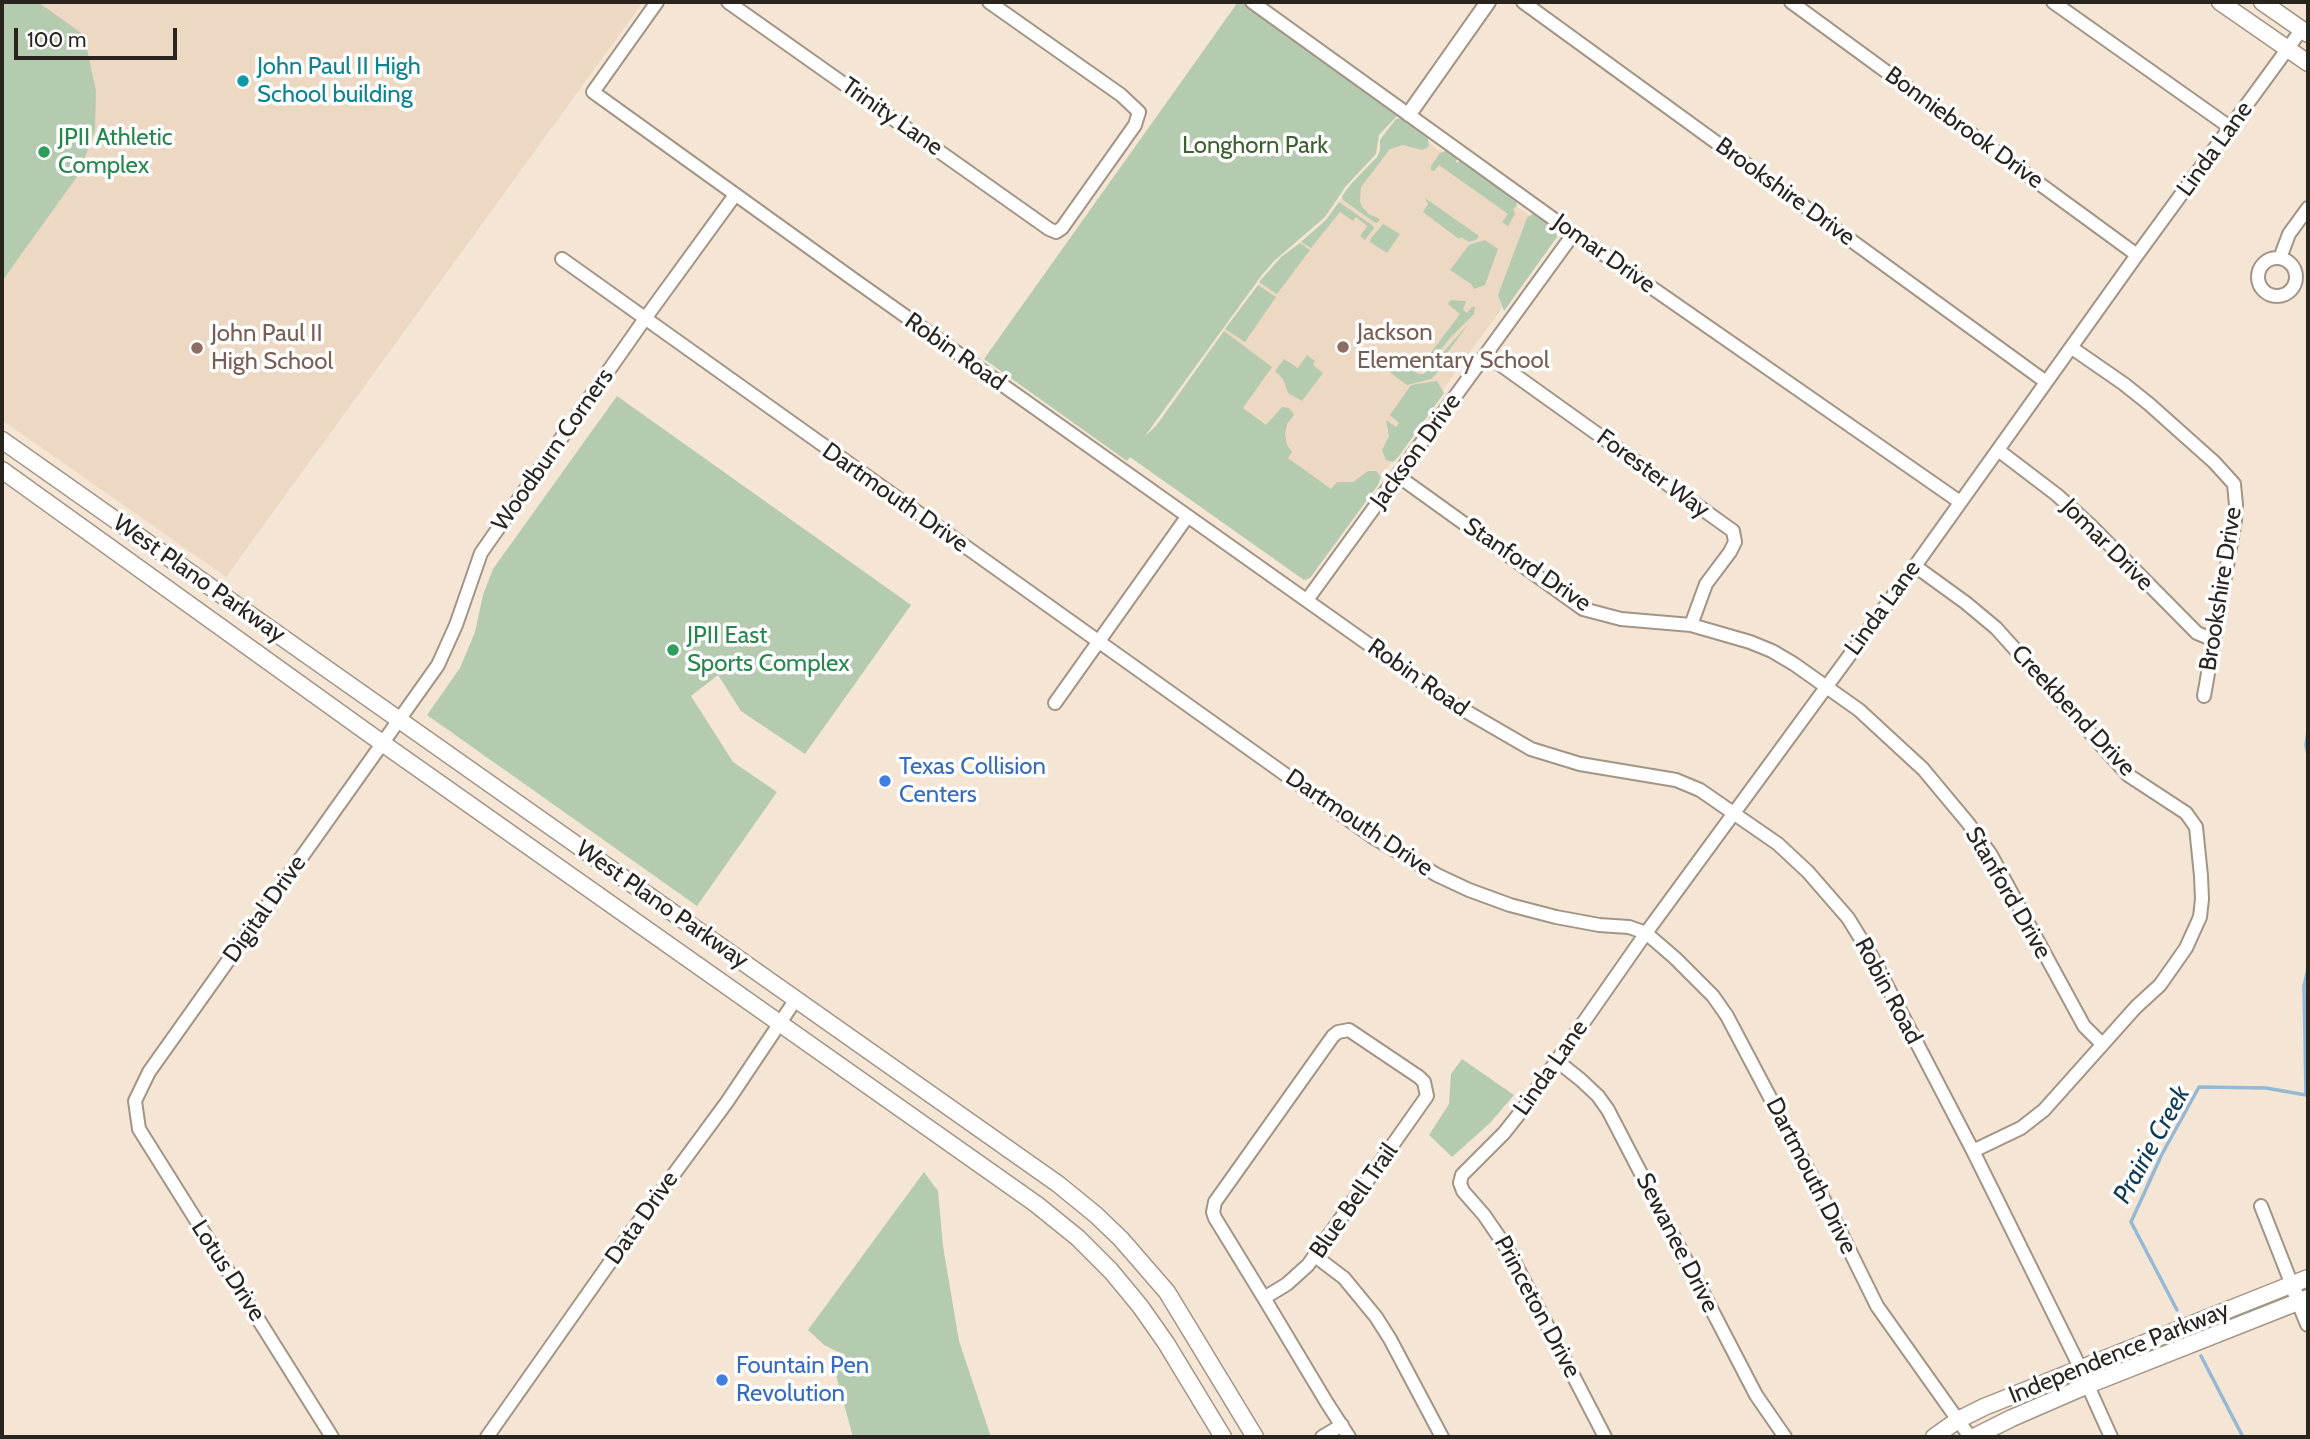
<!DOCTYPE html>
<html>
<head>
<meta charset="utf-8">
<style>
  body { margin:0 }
  #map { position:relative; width:2310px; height:1439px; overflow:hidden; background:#f4e5d5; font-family:Cabin,sans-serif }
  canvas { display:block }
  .frame { position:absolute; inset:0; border:4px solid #29241e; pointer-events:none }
  .scale { position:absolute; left:14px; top:28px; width:163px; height:32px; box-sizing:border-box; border:4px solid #29241e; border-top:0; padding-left:9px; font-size:21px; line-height:24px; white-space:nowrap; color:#29241e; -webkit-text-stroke:5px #fff; paint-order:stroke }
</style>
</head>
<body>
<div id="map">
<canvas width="2310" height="1439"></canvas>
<div class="frame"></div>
<div class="scale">100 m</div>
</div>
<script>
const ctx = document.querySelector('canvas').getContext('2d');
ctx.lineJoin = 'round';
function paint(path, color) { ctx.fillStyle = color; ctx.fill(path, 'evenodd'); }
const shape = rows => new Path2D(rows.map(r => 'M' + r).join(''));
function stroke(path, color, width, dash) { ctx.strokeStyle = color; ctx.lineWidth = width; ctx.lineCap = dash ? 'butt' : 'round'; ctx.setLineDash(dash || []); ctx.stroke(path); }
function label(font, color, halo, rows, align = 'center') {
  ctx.font = font + ' Cabin,sans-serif'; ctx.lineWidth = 7; ctx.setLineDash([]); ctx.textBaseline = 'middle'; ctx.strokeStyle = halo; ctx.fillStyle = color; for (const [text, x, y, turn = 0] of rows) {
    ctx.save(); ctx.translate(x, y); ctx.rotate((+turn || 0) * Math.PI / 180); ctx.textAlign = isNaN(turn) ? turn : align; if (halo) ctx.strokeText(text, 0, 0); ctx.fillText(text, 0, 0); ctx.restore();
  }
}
paint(shape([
  [2,2,643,2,226,577,2,420],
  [1396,119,1555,234,1306,581,1133,459,1233,318,1274,265,1321,225,1347,191,1380,154,1382,136]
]), '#edd9c3');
paint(shape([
  [2,2,38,2,84,35,96,91,95,130,79,174,2,281],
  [1238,2,1241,2,1399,114,1379,135,1376,154,1346,186,1325,217,1274,261,1262,275,1145,436,1156,426,1224,331,1272,367,1243,408,1266,425,1282,407,1289,408,1292,411,1294,415,1287,424,1285,434,1287,445,1292,452,1288,458,1331,489,1337,482,1353,482,1368,471,1376,471,1381,477,1378,485,1310,578,1304,580,1130,457,1127,461,984,359],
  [1401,118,1425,135,1428,139,1429,145,1427,148,1422,150,1403,145,1390,149,1361,187,1360,201,1362,207,1369,214,1380,219,1377,223,1374,222,1343,200,1342,196,1351,184,1377,157,1380,150,1380,140,1396,119],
  [1446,151,1458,159,1456,161,1457,163,1460,160,1510,196,1514,201,1516,200,1517,206,1513,209,1515,214,1508,226,1502,222,1508,214,1439,165,1434,171,1431,170,1431,166,1440,153],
  [1425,198,1479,236,1476,240,1469,242,1461,237,1459,239,1423,212,1428,204],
  [1339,202,1372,225,1374,228,1365,240,1360,236,1367,226,1356,217,1353,221,1340,212,1311,248,1301,242,1327,219],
  [1534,213,1555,228,1557,237,1504,311,1498,295,1527,218],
  [1383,224,1400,234,1387,253,1370,242,1371,238],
  [1485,240,1498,249,1485,285,1474,289,1471,284,1450,270,1469,245],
  [1300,243,1310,250,1277,294,1259,282,1281,257],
  [1258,285,1276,297,1245,342,1225,329],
  [1451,300,1466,301,1463,310,1467,313,1472,307,1475,307,1474,314,1450,338,1425,370,1418,370,1460,314,1448,304],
  [1469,323,1442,360,1437,373,1431,379,1407,385,1388,371,1402,353,1417,363,1413,370,1419,374,1424,374],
  [1307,355,1315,361,1313,365,1323,373,1302,401,1288,393,1283,379,1275,371,1284,359,1298,368],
  [1437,381,1444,393,1399,456,1393,462,1386,460,1382,450,1389,436,1386,420,1396,427,1399,423,1390,415,1411,385],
  [617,396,911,605,805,754,741,711,718,675,691,696,733,762,777,792,697,906,427,715,460,668,475,632,483,595,493,569],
  [1462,1059,1514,1095,1490,1123,1452,1157,1429,1135,1449,1104,1451,1074],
  [924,1172,938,1191,943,1246,959,1341,991,1437,853,1437,836,1375,842,1354,824,1345,808,1330]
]), '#b5cbaf');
stroke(shape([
  [2308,731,2306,745,2308,755],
  [2177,1310,2131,1222,2162,1154,2199,1087,2266,1088,2306,1095,2304,986,2308,969],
  [2201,1356,2243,1437]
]), '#95b8d4', 3.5);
const minor = shape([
  [657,2,593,92,853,279,1450,702,1531,749,1580,764,1676,780,1700,790,1778,844,1808,872,1848,918,1872,957,1973,1151,2075,1357,2111,1437],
  [728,2,1049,229,1056,232,1062,228,1135,125,1139,112,1121,95,989,2],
  [1252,2,1566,228,1960,502],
  [1523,2,2046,382],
  [1791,2,2137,255],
  [2053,2,2231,128],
  [2280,258,2289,234,2308,208],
  '2258 277a19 19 0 1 1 38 0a19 19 0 1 1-38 0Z',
  [562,259,1373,837,1437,875,1469,890,1510,905,1556,917,1599,925,1629,927,1646,933,1675,958,1713,996,1727,1016,1833,1217,1877,1306,1970,1437],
  [2072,348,2124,384,2149,404,2214,462,2234,484,2236,505,2235,520,2204,696],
  [1487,355,1733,531,1735,542,1730,552,1706,584,1691,625],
  [1998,450,2057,495,2091,526,2197,633,2214,640],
  [1398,476,1583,609,1621,619,1691,625,1750,642,1772,651,1794,664,1859,710,1923,769,1968,823,1991,855,2084,1026,2102,1044],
  [1915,566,1966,603,1996,628,2128,775,2186,813,2196,827,2201,876,2202,899,2200,917,2186,948,2160,985,2136,1007,2044,1110,2021,1128,1973,1151],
  [1307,600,1574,233],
  [1055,703,1187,517],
  [1556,1060,1581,1080,1598,1096,1608,1110,1756,1395,1785,1437],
  [2261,1206,2292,1285],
  [1315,1256,1344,1278,1376,1317,1390,1339,1442,1437],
  [1264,1298,1287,1284,1308,1265,1427,1096,1424,1082,1419,1077,1349,1030,1338,1032,1333,1036,1215,1202,1213,1212,1215,1218,1264,1298,1327,1403,1349,1437],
  [332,1437,139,1129,135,1101,149,1072,438,665,456,625,481,553,644,320,735,195],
  [487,1437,632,1231,727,1102,796,999],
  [1322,1437,1342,1425],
  [1605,1437,1508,1250,1484,1215,1463,1191,1460,1183,1462,1175,1504,1133,1523,1109,1646,933,1915,566,2137,255,2302,29]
]);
const tertiary = shape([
  [1409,114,1488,2],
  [2292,1285,2308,1324]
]);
const secondary = shape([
  [2220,2,2308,63],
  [2262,2,2308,34],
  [2,440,1058,1184,1096,1215,1121,1239,1167,1292,1255,1437],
  [2,470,368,733,1036,1204,1078,1238,1111,1271,1140,1306,1166,1343,1223,1437],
  [1934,1437,1958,1420,1984,1407,2308,1278],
  [1974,1437,2012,1418,2088,1385,2308,1298]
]);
stroke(minor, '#a39585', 16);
stroke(tertiary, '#a39585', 18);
stroke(secondary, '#a39585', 19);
stroke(minor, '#fff', 12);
stroke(tertiary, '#fff', 14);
stroke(secondary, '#fff', 16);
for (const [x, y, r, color] of [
  [243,81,7,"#0f9aa8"],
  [44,152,7,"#2e9e5b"],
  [1343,347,7,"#8d6e63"],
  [197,348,7,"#8d6e63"],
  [673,650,7,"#2e9e5b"],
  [885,781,7,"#3f7fe0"],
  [722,1380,7,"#3f7fe0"]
]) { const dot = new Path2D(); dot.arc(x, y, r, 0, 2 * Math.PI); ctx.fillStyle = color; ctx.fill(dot); stroke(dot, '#fff', 2.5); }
label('24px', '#0d838f', '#fff', [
  ["John Paul II High",257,67],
  ["School building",257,95]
], 'left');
label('24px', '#29241e', '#fff', [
  ["Trinity Lane",892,117,35],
  ["Bonniebrook Drive",1964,128,36],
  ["Linda Lane",2215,149,-54],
  ["Brookshire Drive",1785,192,36],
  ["Jomar Drive",1604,254,35],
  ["Robin Road",955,352,35],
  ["Woodburn Corners",553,450,-55],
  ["Jackson Drive",1416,451,-54],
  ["Forester Way",1653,474,36],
  ["Dartmouth Drive",895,498,35],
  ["Jomar Drive",2107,545,45],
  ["Stanford Drive",1527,565,34],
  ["West Plano Parkway",199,579,35],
  ["Brookshire Drive",2221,589,-81],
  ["Linda Lane",1883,608,-54],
  ["Robin Road",1418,678,35],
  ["Creekbend Drive",2073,711,47],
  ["Dartmouth Drive",1359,823,34],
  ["Stanford Drive",2008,893,60],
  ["West Plano Parkway",662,905,35],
  ["Digital Drive",265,909,-55],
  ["Robin Road",1888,991,62],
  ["Linda Lane",1551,1068,-55],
  ["Dartmouth Drive",1811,1176,63],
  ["Blue Bell Trail",1354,1201,-55],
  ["Data Drive",642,1218,-55],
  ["Sewanee Drive",1677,1243,63],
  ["Lotus Drive",228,1271,57],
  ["Princeton Drive",1537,1307,62],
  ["Independence Parkway",2119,1353,-22]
]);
label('24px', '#27864d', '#fff', [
  ["JPII Athletic",58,138],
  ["Complex",58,166],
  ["JPII East",687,636],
  ["Sports Complex",687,664]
], 'left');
label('24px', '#3c6030', '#fff', [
  ["Longhorn Park",1255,146]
]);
label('24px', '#785e54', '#fff', [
  ["Jackson",1357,333],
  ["Elementary School",1357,361],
  ["John Paul II",211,334],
  ["High School",211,362]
], 'left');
label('24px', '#366cbe', '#fff', [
  ["Texas Collision",899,767],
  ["Centers",899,795],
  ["Fountain Pen",736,1366],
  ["Revolution",736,1394]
], 'left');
label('italic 26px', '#0f3a56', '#fff', [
  ["Prairie Creek",2152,1145,-61]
]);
</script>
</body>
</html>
